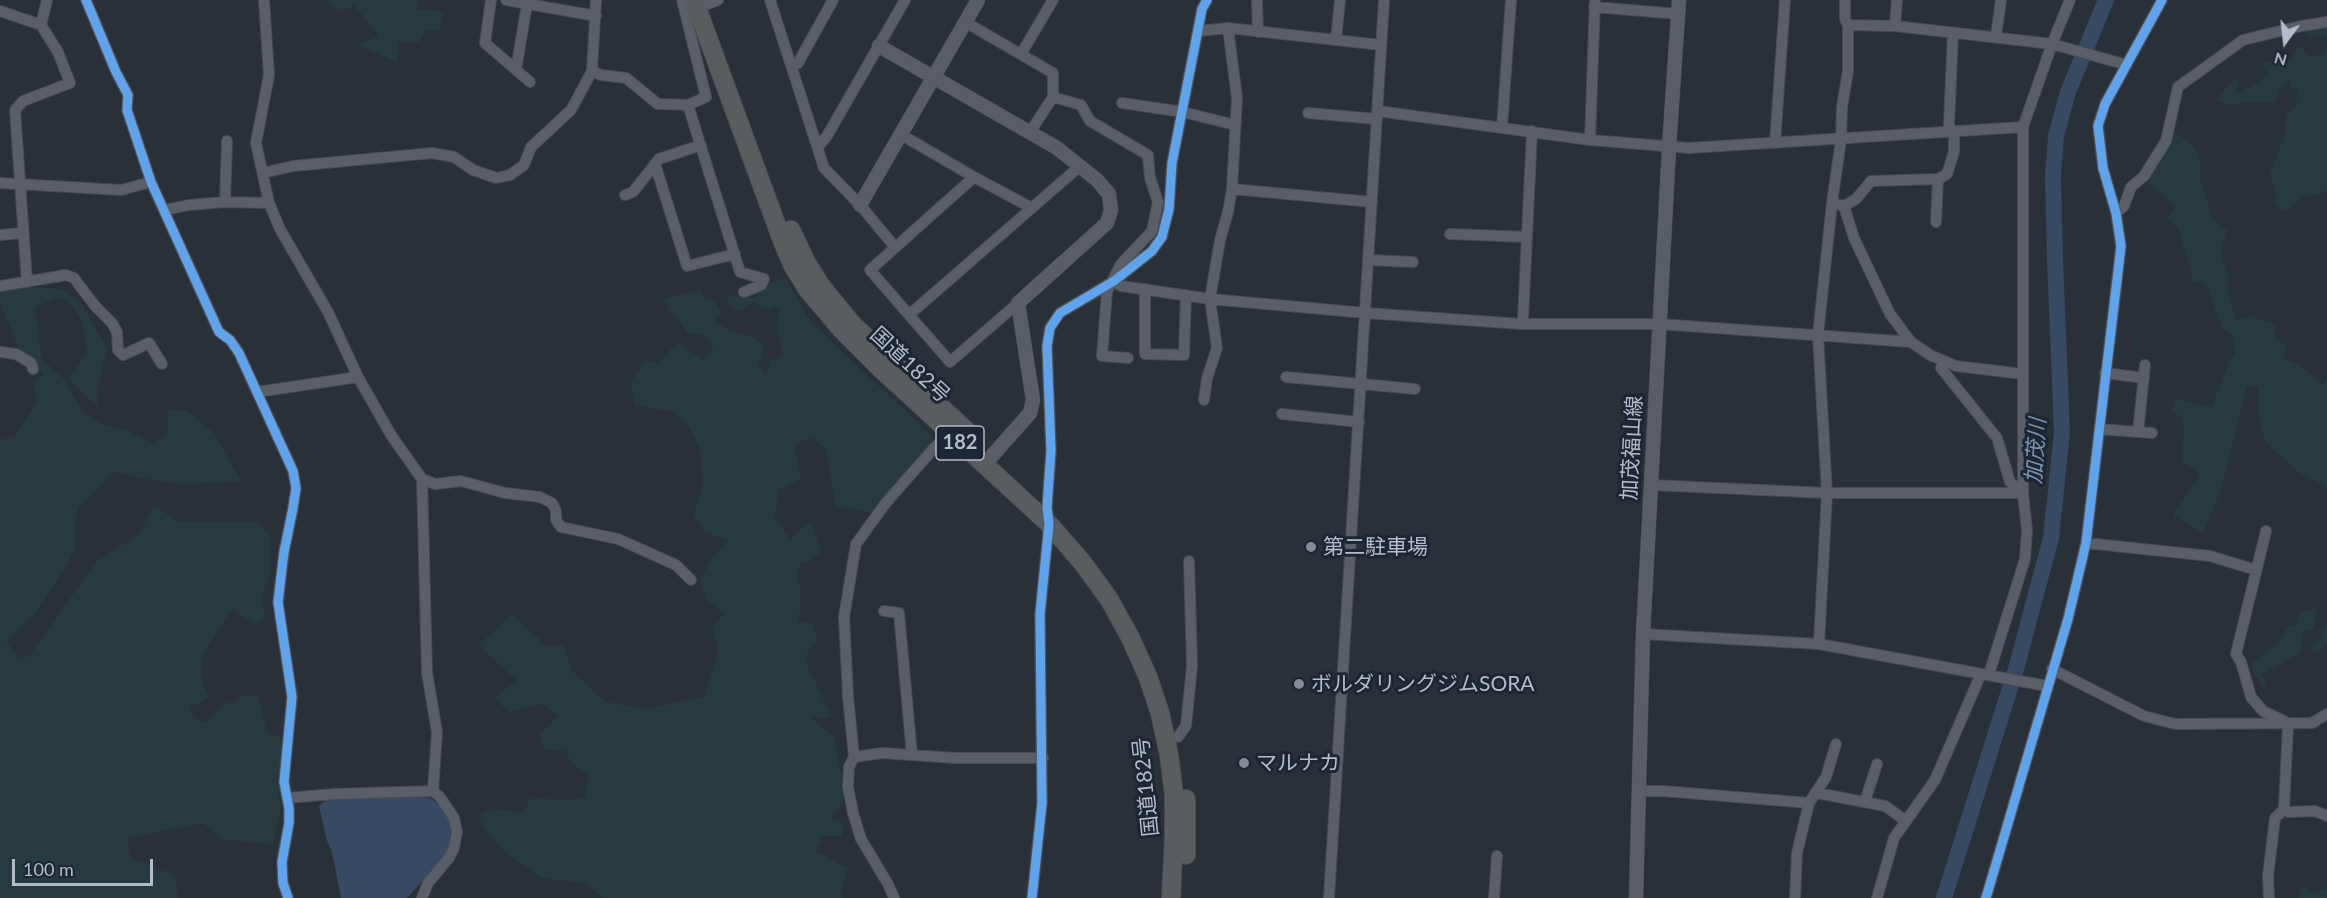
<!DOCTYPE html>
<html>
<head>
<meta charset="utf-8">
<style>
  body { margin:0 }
  #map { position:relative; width:2327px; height:898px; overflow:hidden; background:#2a3038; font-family:Lato,sans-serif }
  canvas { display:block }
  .north { position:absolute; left:2255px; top:12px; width:60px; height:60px; -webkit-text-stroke:4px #1d2633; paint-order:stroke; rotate:195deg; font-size:16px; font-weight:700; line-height:24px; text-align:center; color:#b4bcc9 }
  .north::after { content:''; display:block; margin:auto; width:21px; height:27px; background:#b4bcc9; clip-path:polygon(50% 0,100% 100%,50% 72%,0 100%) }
  .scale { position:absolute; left:12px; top:859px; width:141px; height:27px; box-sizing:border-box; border:3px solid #b4bcc9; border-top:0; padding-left:8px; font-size:18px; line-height:21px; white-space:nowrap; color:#b4bcc9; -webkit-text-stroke:4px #1d2633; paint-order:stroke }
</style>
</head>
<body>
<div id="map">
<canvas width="2327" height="898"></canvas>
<div class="north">N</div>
<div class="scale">100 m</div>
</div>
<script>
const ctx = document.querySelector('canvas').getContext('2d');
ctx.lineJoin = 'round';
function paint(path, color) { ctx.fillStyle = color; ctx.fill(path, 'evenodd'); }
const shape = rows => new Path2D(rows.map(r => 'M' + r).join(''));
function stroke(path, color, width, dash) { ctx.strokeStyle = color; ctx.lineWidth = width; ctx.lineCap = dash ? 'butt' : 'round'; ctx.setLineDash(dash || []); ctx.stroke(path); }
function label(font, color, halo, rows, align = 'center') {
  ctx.font = font + ' Lato,"Noto Sans JP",sans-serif'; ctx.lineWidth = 6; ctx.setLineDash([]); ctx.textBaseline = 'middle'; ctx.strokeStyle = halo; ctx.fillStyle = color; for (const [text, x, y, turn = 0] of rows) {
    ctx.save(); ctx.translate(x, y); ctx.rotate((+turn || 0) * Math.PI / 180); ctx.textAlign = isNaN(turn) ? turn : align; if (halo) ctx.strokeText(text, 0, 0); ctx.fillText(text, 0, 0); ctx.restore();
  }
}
paint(shape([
  [325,0,419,0,417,9,439,11,443,15,439,30,425,30,419,42,399,42,397,62,358,45,379,36,354,5,341,12],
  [2327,25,2327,35,2309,37,2303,31],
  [2296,46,2302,48,2309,56,2319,56,2327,52,2327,190,2321,194,2301,197,2286,212,2274,205,2276,193,2270,173,2285,135,2286,114,2295,108,2298,92,2290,86,2292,78,2279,90,2275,103,2246,102,2231,106,2217,100,2234,78,2240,81,2235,90,2241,92,2269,75,2260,62,2277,63,2295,55],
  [2172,130,2194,146,2201,163,2199,176,2213,220,2227,230,2221,252,2229,278,2227,288,2236,321,2250,316,2275,324,2275,338,2287,348,2283,358,2300,365,2324,386,2327,379,2327,487,2302,475,2267,444,2262,431,2259,413,2259,386,2247,387,2222,487,2203,533,2173,515,2200,475,2182,461,2184,429,2181,416,2172,413,2175,399,2212,407,2230,359,2235,354,2233,335,2223,330,2206,283,2194,282,2178,227,2167,219,2175,206,2169,199,2145,181,2156,167],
  [786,278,810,321,935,439,878,514,836,506,826,449,811,437,794,445,801,479,778,490,775,518,790,539,811,521,822,552,808,562,800,563,796,579,801,586,799,622,812,623,818,643,808,649,806,663,832,717,811,718,834,736,843,785,843,803,830,818,843,823,842,836,823,836,816,852,848,868,840,893,843,898,602,898,586,883,541,878,506,853,484,828,478,815,494,808,523,813,531,798,562,800,586,798,588,774,574,766,565,751,544,749,539,735,559,716,541,704,508,713,495,697,517,681,479,645,511,614,548,647,563,645,572,671,605,702,648,709,705,696,718,651,713,626,724,614,706,600,700,582,708,564,727,540,703,531,694,514,703,486,700,448,689,426,675,412,634,405,631,382,645,360,658,364,677,342,704,360,714,345,704,335,687,333,679,319,670,314,664,299,701,289,702,297,716,302,721,312,715,321,729,330,755,338,763,344,763,355,758,364,766,374,771,360,783,355,776,324,780,313,775,307,769,310,760,307,754,302,740,311,727,304,729,297,743,294,755,299,764,286],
  [28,287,61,289,80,301,107,349,98,386,97,406,68,379,87,353,83,324,71,304,58,297,35,307,41,358,65,380,83,413,107,426,124,429,153,443,167,434,169,410,187,411,213,431,241,481,187,484,139,478,114,471,79,508,74,524,76,546,66,567,35,614,6,641,20,659,29,656,96,562,139,534,154,505,177,521,258,522,271,538,270,575,262,595,265,619,253,624,234,609,218,629,202,658,202,682,210,697,190,707,193,718,206,722,223,704,235,702,243,695,258,696,268,734,286,737,277,779,281,808,273,844,221,839,203,823,128,838,130,858,175,875,178,898,0,898,0,440,15,436,37,401,33,382,43,375,36,364,21,354,0,303,0,292],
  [2316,609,2314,628,2303,632,2300,653,2262,675,2266,682,2263,688,2253,670,2253,662,2279,643,2289,625,2296,626,2301,612],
  [2327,625,2327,641,2321,651,2311,653,2313,644,2319,641,2324,626],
  [2302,886,2315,893,2327,889,2327,898,2298,898]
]), '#273a3e');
paint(shape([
  [418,795,431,799,442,807,449,816,452,829,448,853,407,898,341,898,332,852,327,841,319,806,326,800]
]), '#384963');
stroke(shape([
  [1944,898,2016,669,2051,538,2062,432,2055,261,2053,176,2056,136,2068,92,2106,0]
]), '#384963', 16);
const street = shape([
  [86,0,116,72,128,95,127,110,151,182,219,332,230,340,239,353,293,471,296,488,293,508,284,552,278,602,292,697,284,782,289,808,289,823,282,862,283,883,288,898],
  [264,0,269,75,256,143,269,203,280,229,328,312,358,377,391,435,422,479,435,484,461,481,505,493,540,497,552,503,556,511,556,520,561,527,618,539,676,565,691,580],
  [491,0,485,43,530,82],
  [506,0,596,16],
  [682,0,706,97,688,105,740,272,764,279,761,285,744,292],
  [770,0,824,168,860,205,895,247],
  [1257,0,1258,32],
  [708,4,718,0],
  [1594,7,1678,14],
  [0,11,41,25,58,52,70,83,23,101,15,110,27,282],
  [965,22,1053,73,1053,97,1030,132],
  [41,25,47,0],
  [1848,25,1895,26,2052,44,2127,65],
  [1895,26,1897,0],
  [1198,31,1228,28,1381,45],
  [1996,36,2001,0],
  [1336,40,1340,0],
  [1021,54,1053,0],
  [792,67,798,63,833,0],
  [516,70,527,4],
  [592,71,601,75,626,78,658,104,688,105],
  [1053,97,1081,105,1090,121,1148,155,1150,178,1158,202,1152,231,1121,264,1107,291,1102,356,1128,358],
  [1122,103,1183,112,1235,125],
  [1378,111,1590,140,1689,148,2023,127],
  [1308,113,1377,119],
  [1502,127,1511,0],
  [900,134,974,177,1032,208],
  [1590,140,1595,0],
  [1775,143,1785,0],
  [818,147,827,136,905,0],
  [655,164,687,266,735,254],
  [263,173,293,166,432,153,454,157,473,170,496,178,510,175,524,165,531,147,571,110,592,71,596,0],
  [974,177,870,270,950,362,1018,303],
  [0,183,121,190,151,182],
  [1232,189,1372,202],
  [625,195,633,192,659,159,701,145],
  [225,202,227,141],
  [1832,203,1844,206,1854,238,1890,314,1911,342],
  [1844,206,1856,199,1871,181,1938,179],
  [165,210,189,205,225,202,269,203],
  [2116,213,2124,206,2131,187,2144,176,2166,141,2178,87,2243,40,2301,26,2327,22],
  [1936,222,1938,179,1947,174,1954,152,1954,138,1949,124,1953,33],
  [1450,234,1527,237],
  [0,235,23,233],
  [1369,260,1413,262],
  [1114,281,1121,286,1210,299,1366,313,1521,324,1659,324,1911,342,1930,355,1956,366,2023,374],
  [0,286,66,275,74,278,95,306,112,323,117,332,118,350,123,355,149,343,162,364],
  [1145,289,1145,354,1184,355,1186,295],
  [909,315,1080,166],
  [1521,324,1523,319,1532,131],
  [0,352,16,354,31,363,33,369],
  [1943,362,1941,368,1997,438,2010,482,2023,493],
  [2105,373,2144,378],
  [1286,377,1415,389],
  [257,392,358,377],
  [1204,400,1207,378,1217,348,1210,299,1220,240,1228,212,1232,189,1237,98,1228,28],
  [1282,414,1359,422],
  [2099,429,2152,433],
  [2138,432,2145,365],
  [422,479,427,673,437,732,433,791],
  [1651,485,1827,493,2023,493],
  [2266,531,2236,654,2241,662,2251,697,2263,711,2286,722],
  [2086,543,2210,556,2256,570],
  [884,611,899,613,912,755],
  [1643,634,1819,644,2047,686],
  [1819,644,1827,493,1818,335,1832,203,1841,140,1842,107,1848,71,1848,25,1845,19,1845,0],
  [2052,669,2144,716,2175,724,2312,723,2327,714],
  [1989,674,2025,559,2027,530,2023,493,2023,127,2052,44,2070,0],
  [1178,737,1186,726,1192,666,1189,561],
  [854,757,882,753,956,758,1043,758],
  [1639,791,1663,791,1809,803],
  [1817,793,1885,806,1906,821],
  [287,798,334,794,433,791,440,797,454,818,457,832,454,848,449,858,428,883,422,898],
  [1865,801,1877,764],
  [2284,809,2288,812,2315,811,2327,816],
  [894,898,888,884,861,839,853,813,848,787,849,767,854,757,848,696,844,617,856,544,885,504,934,448,952,431],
  [1032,898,1042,803,1040,614,1049,524,1047,507,1051,451,1047,346,1050,328,1060,313,1114,281,1152,251,1162,237,1169,209,1172,163,1202,9,1207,0],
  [1329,898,1384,0],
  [1494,898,1497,856],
  [1795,898,1797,853,1809,803,1826,777,1836,744],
  [1877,898,1894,838,1935,780,1981,674],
  [1986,898,2068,619,2086,543,2121,246,2116,213,2103,168,2098,126,2105,104,2162,0],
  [2269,898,2268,876,2275,818,2284,809,2288,724]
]);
const secondary = shape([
  [879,46,1057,148,1097,180,1109,194,1111,210,1107,223,1018,303,1033,400,1030,413,984,465],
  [860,205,978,0],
  [1636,898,1643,634,1669,148,1679,0]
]);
const highway = shape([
  [694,0,782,240,793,266,808,290,842,330,881,369,1049,524,1082,562,1109,599,1130,637,1148,677,1160,713,1169,755,1174,795,1174,837,1171,898],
  [791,230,806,262,821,286,852,324,973,437],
  [1186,799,1186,855]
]);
stroke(street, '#484c53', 12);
stroke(secondary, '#484c53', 15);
stroke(highway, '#474c53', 20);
stroke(street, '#5a5e66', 10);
stroke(secondary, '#595d64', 14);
stroke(highway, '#5a5d60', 18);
stroke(shape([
  [86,0,116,72,128,95,127,110,151,182,219,332,230,340,239,353,293,471,296,488,293,508,284,552,278,602,292,697,284,782,289,808,289,823,282,862,283,883,288,898],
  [1032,898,1042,803,1040,614,1049,524,1047,507,1051,451,1047,346,1050,328,1060,313,1114,281,1152,251,1162,237,1169,209,1172,163,1202,9,1207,0],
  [1986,898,2068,619,2086,543,2121,246,2116,213,2103,168,2098,126,2105,104,2162,0]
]), '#60a3ed', 9);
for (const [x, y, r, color] of [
  [1311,547,6,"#848b96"],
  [1299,684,6,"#848b96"],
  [1244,763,6,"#848b96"]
]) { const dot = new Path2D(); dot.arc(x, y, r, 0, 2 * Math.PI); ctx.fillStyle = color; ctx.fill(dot); stroke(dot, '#1d2633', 2); }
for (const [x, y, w] of [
  [960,443,48]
]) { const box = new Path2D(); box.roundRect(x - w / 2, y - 17, w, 34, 4.5); ctx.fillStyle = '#1d2633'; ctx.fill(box); stroke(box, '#b4bcc9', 1.5); }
label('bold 20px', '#b4bcc9', null, [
  ["182",960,443]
]);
label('21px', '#b4bcc9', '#1d2633', [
  ["国道182号",910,365,43],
  ["加茂福山線",1632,448,-87],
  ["国道182号",1146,787,-96]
]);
label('21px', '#b4bcc9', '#1d2633', [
  ["第二駐車場",1323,547],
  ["ボルダリングジムSORA",1311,684],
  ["マルナカ",1256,763]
], 'left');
label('italic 22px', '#7c92b1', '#1d2633', [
  ["加茂川",2036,451,-86]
]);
</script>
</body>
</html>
